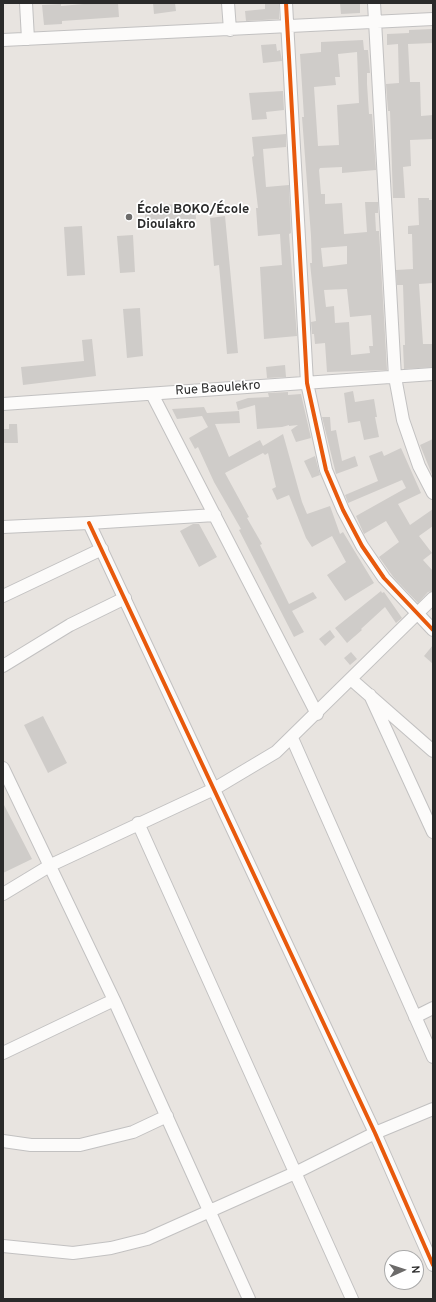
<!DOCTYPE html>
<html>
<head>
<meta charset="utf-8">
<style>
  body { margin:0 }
  #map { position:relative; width:436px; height:1302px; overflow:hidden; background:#e8e4e0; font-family:Overpass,sans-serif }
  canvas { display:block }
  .frame { position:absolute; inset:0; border:4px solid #2a2a2a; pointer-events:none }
  .north { position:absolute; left:384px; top:1250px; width:40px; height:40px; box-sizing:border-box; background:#fff; border:1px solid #aaa; border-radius:50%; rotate:87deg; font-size:11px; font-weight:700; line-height:16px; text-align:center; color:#2a2a2a }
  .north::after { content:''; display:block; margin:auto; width:14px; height:18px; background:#6c6b6a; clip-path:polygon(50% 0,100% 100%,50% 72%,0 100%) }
</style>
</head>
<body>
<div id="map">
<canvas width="436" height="1302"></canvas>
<div class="frame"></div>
<div class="north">N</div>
</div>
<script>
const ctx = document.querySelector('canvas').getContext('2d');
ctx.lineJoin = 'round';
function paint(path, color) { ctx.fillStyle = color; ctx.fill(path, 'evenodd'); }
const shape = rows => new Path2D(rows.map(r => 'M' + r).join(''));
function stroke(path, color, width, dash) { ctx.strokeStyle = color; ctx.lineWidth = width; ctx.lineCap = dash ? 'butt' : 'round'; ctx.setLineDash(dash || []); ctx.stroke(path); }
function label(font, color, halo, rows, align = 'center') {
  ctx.font = font + ' Overpass,sans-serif'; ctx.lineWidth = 3.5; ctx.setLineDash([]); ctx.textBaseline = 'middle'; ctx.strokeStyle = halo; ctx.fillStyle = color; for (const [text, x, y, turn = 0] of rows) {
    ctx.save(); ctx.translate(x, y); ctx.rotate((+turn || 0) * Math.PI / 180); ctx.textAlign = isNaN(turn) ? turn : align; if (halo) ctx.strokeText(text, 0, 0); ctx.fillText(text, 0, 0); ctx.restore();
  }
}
paint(shape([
  [95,3,118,3,119,17,62,21,62,24,44,25,42,5,61,4,61,6],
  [153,3,175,3,176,11,154,14],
  [271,3,279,3,279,19,246,21,245,11,265,9,265,4],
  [340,3,360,3,360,13,341,14],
  [433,29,433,43,408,44,410,82,420,82,421,116,433,115,433,139,410,140,411,166,403,167,405,198,393,198,390,111,388,111,386,84,399,83,398,44,387,45,387,34,409,33,409,30],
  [363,40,364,50,368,50,370,73,367,73,367,84,369,114,372,114,376,170,342,173,342,167,320,168,319,170,321,194,325,194,325,204,342,203,344,234,367,232,365,202,378,202,378,213,375,213,376,231,379,231,387,370,327,372,325,343,315,344,314,334,312,334,311,322,316,321,310,263,312,263,311,236,302,117,304,117,300,54,321,52,321,42],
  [357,52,359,103,337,105,339,145,318,146,314,87,336,85,335,77,340,77,338,54],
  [347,246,347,264,323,267,321,248],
  [347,289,350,317,371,315,373,346,369,346,370,353,351,355,349,322,335,323,334,306,326,307,324,290],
  [276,44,277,51,280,50,282,61,263,63,261,45],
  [283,91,284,110,266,112,267,119,252,120,249,93],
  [286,134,286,147,263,149,266,187,289,185,291,233,289,234,297,336,264,339,260,267,282,265,280,234,258,236,256,208,258,208,252,157,254,156,252,137],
  [418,198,429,198,429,200,433,200,433,283,419,284,423,344,433,344,433,367,404,369,403,345,405,345,403,285,397,285,396,270,413,269,412,234,408,234,408,226,419,225],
  [195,203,196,219,145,222,145,206],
  [225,216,238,353,227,354,219,265,214,266,210,218],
  [82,226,85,275,67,276,64,227],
  [133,235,135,272,120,273,117,236],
  [140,308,143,356,127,358,123,309],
  [92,339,96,376,23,385,21,367,84,361,82,340],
  [285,365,286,377,267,378,266,367],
  [353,391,355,402,374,399,377,417,375,417,379,437,364,440,360,421,348,423,344,393],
  [288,392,288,395,301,394,311,438,296,442,291,430,298,425,289,426,289,425,282,427,257,429,255,405,238,410,236,402,248,398,269,397,268,393],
  [204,407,207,413,239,411,240,423,215,424,229,457,260,440,263,446,283,434,302,502,307,514,330,506,340,534,343,532,374,583,345,601,327,575,346,562,332,536,312,547,306,538,289,495,277,500,272,489,276,487,268,453,265,455,263,453,225,473,249,517,247,518,262,544,260,545,289,604,313,592,317,598,292,611,304,632,294,637,239,530,241,529,214,482,198,447,195,449,189,438,208,427,202,416,177,419,172,409],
  [322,417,330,417,331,431,336,430,342,461,355,456,358,466,336,474],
  [9,424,17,424,18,443,3,443,3,429,9,429],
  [433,439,433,477,420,445],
  [401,448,421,493,398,504,410,525,433,509,433,526,419,536,432,553,423,560,433,571,433,591,428,592,418,603,394,578,379,557,399,542,386,521,364,534,356,516,406,488,402,480,348,503,345,495,378,481,369,456,382,451,384,456],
  [315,456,320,475,312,478,304,461],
  [193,524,199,524,217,557,199,567,180,531],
  [381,591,382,593,384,592,402,618,396,623,385,607,361,629,362,630,347,643,335,628],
  [330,630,335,637,325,646,319,639],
  [433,645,433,664,424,656],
  [351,652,357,659,350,665,344,658],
  [43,716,67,763,48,773,24,725],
  [3,803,32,859,3,873]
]), '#cfccc9');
const minor = shape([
  [26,3,28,39],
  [228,3,230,30],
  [286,3,307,383,326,470,343,510,362,546,384,578,433,630],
  [374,3,395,377,403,420,419,466,433,493],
  [3,40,433,19],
  [152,394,317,714],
  [3,404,433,374],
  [89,523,375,1133,433,1265],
  [3,527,89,523,215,515],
  [3,596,102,549],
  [3,666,70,625,125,598],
  [352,680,433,751],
  [370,695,433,832],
  [292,738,433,1057],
  [3,768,114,1000,249,1299],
  [138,823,352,1299],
  [3,894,51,865,214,789,276,752,433,598],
  [415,1017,433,1008],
  [3,1053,114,1000],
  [3,1141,31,1145,80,1145,133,1132,167,1116],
  [3,1246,73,1253,111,1248,147,1239,295,1173,375,1133,433,1109]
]);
stroke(minor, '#c2c1c1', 14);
stroke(minor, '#fcfbfa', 12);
stroke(shape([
  [286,3,307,383,326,470,343,510,362,546,384,578,433,630],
  [89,523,375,1133,433,1265]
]), '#e8590c', 4);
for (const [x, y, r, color] of [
  [129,217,4,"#6c6b6a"]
]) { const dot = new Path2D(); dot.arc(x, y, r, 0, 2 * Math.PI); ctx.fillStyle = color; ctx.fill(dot); stroke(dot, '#fff', 1.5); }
label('bold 13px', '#2a2a2a', '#fff', [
  ["École BOKO/École",137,210],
  ["Dioulakro",137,225]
], 'left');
label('13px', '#2a2a2a', '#fff', [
  ["Rue Baoulekro",218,389,-4]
]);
</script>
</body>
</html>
